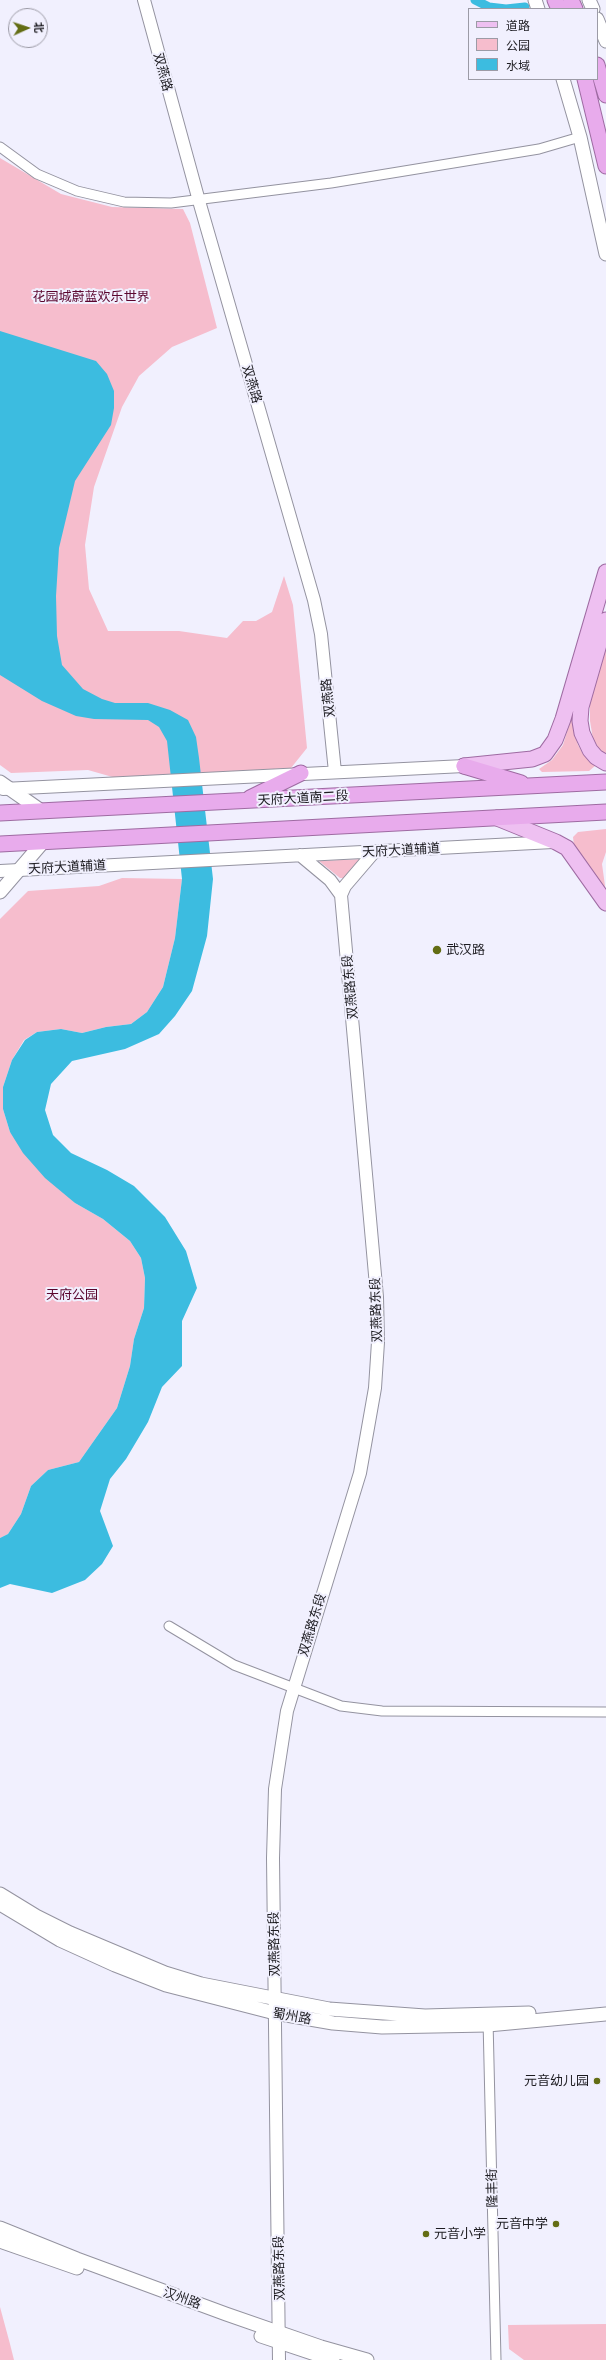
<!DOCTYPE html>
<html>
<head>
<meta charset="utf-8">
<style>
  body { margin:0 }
  #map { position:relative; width:606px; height:2360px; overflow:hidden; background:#f1f0fe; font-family:Barlow,"Noto Sans SC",sans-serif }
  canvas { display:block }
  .legend { position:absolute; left:468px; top:8px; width:130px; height:72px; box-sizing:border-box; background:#f1f0fe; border:1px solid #9c9ba6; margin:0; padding:5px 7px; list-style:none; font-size:12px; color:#1d1c21 }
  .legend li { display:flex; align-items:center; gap:8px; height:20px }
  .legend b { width:20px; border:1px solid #9c9ba6 }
  .north { position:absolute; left:8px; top:8px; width:40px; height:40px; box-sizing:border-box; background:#f1f0fe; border:1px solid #9c9ba6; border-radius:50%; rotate:87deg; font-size:11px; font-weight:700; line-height:16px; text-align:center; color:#1d1c21 }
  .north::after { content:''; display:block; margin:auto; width:14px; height:18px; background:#636d14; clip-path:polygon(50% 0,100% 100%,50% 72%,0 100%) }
</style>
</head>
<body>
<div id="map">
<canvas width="606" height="2360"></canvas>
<ul class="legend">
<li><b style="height:5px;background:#eec0f1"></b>道路</li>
<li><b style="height:11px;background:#f6bdcd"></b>公园</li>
<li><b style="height:11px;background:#3cbce0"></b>水域</li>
</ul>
<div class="north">北</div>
</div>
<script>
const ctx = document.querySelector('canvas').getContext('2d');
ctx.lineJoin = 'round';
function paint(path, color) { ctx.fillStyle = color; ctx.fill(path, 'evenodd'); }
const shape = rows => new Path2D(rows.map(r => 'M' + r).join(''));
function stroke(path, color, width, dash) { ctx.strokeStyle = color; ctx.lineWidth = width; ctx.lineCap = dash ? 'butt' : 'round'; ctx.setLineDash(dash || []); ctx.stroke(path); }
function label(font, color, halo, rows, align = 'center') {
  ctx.font = font + ' Barlow,"Noto Sans SC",sans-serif'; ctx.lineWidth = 4; ctx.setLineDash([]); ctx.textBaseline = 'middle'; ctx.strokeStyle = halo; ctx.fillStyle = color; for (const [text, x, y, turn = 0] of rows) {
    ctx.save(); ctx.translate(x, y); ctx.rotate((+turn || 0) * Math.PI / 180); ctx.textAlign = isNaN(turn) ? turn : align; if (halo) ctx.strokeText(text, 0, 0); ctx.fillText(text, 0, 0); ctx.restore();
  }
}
paint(shape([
  [0,158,61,194,112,207,183,209,190,223,217,328,172,347,139,376,122,407,94,487,85,545,89,589,108,631,179,631,227,638,243,621,256,621,272,612,284,576,293,605,307,748,291,768,116,778,88,770,11,773,0,765],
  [606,648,606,753,601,752,593,739,590,721,590,700],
  [574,709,575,735,578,745,583,754,595,762,595,766,589,771,542,772,539,769,552,760,563,745],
  [606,829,606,852,602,864,606,893,574,846,573,837,578,832],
  [363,859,346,878,340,878,319,861],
  [122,878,182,879,175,938,163,987,147,1012,131,1024,106,1027,82,1033,61,1029,37,1032,24,1040,12,1060,3,1087,3,1109,10,1132,75,1203,103,1219,130,1241,141,1258,145,1278,144,1308,134,1339,130,1366,117,1408,79,1462,48,1470,31,1486,21,1514,8,1534,0,1538,0,919,28,891,99,886],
  [0,2307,10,2344,14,2360,0,2360],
  [606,2324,606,2360,524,2360,509,2349,508,2325]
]), '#f6bdcd');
paint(shape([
  [0,331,96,361,107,374,114,391,114,408,111,425,75,481,59,548,56,596,57,636,62,665,83,689,102,699,115,703,148,703,170,710,188,720,196,737,199,758,213,879,207,936,192,991,175,1016,159,1034,125,1049,72,1061,51,1084,45,1110,53,1135,71,1153,107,1170,134,1186,165,1217,186,1251,197,1288,182,1321,182,1366,162,1387,148,1422,126,1459,110,1479,100,1511,113,1546,102,1564,85,1580,52,1593,10,1584,0,1588,0,1538,8,1534,21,1514,31,1486,48,1470,79,1462,117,1408,130,1366,134,1339,144,1308,145,1278,141,1258,130,1241,103,1219,75,1203,45,1178,23,1153,10,1132,3,1109,3,1087,12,1060,25,1040,37,1032,61,1029,82,1033,106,1027,131,1024,147,1012,163,987,175,938,182,879,167,741,159,727,148,720,94,719,76,716,42,701,0,675]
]), '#3cbce0');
stroke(shape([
  [475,0,489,7,506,9,525,7]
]), '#3cbce0', 9);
const minor = shape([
  [0,147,37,174,77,191,124,202,171,203,331,183,539,149,580,137],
  [169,1626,234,1665,341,1706,382,1711,606,1712],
  [488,2020,496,2360]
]);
const tertiary = shape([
  [144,0,199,201,314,600,321,634,335,772],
  [3,789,464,766],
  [300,855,330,880,341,895],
  [0,871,553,842],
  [279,2360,273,1858,275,1789,287,1711,360,1473,375,1388,378,1342,377,1297,341,895,345,886,375,851]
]);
const secondary = shape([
  [535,0,538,9],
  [589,0,593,9],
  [597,19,606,41],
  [563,79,580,137,606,254],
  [0,782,40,810],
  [0,892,43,842],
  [0,1894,36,1916,70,1933,165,1973,201,1984,329,2009,425,2016,529,2013],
  [0,1904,60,1940,115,1965,166,1985,275,2013,333,2023,382,2027,488,2025,606,2014],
  [0,2228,77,2259,226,2314,321,2347,367,2360],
  [0,2241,77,2268],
  [261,2336,333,2360]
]);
const primary = shape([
  [606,620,581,707,580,721,582,733,590,750,596,757,606,763],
  [464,766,532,759,545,754,555,740,563,719,606,572],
  [497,818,556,842,567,848,606,903]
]);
const trunk = shape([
  [555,0,559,9],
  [571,0,575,9],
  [597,65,606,95],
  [585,79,606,166],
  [464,766,521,783],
  [250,798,301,773],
  [0,813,606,782],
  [0,844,606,812]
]);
stroke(minor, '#9493a0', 11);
stroke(tertiary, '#9493a0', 14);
stroke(secondary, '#9493a0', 15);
stroke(primary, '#9e6ba2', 17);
stroke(trunk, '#9e6ba2', 17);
stroke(minor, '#fff', 9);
stroke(tertiary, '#fff', 12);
stroke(secondary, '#fff', 13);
stroke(primary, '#eec0f1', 15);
stroke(trunk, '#e8abec', 15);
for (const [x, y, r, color] of [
  [437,950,5,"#636d14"],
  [597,2081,4,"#636d14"],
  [556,2224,4,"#636d14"],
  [426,2234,4,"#636d14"]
]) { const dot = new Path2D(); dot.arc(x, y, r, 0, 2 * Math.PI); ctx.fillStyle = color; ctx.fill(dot); stroke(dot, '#f1f0fe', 1.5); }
label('13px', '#1d1c21', '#f1f0fe', [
  ["双燕路",163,72,75],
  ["双燕路",252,384,74],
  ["双燕路",328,698,-96],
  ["天府大道南二段",303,798,-3],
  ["天府大道辅道",401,850,-3],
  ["天府大道辅道",67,867,-3],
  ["双燕路东段",350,987,-95],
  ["双燕路东段",376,1310,-92],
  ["双燕路东段",312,1625,-73],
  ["双燕路东段",274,1944,-91],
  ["蜀州路",292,2016,10],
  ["隆丰街",492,2188,-91],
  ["双燕路东段",279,2268,-91],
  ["汉州路",182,2298,20]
]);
label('13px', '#5a052e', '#f1f0fe', [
  ["花园城蔚蓝欢乐世界",91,297],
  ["天府公园",72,1295]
]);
label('13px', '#1d1c21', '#f1f0fe', [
  ["武汉路",446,950],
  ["元音幼儿园",589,2081,"right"],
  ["元音中学",548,2224,"right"],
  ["元音小学",434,2234]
], 'left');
</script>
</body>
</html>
